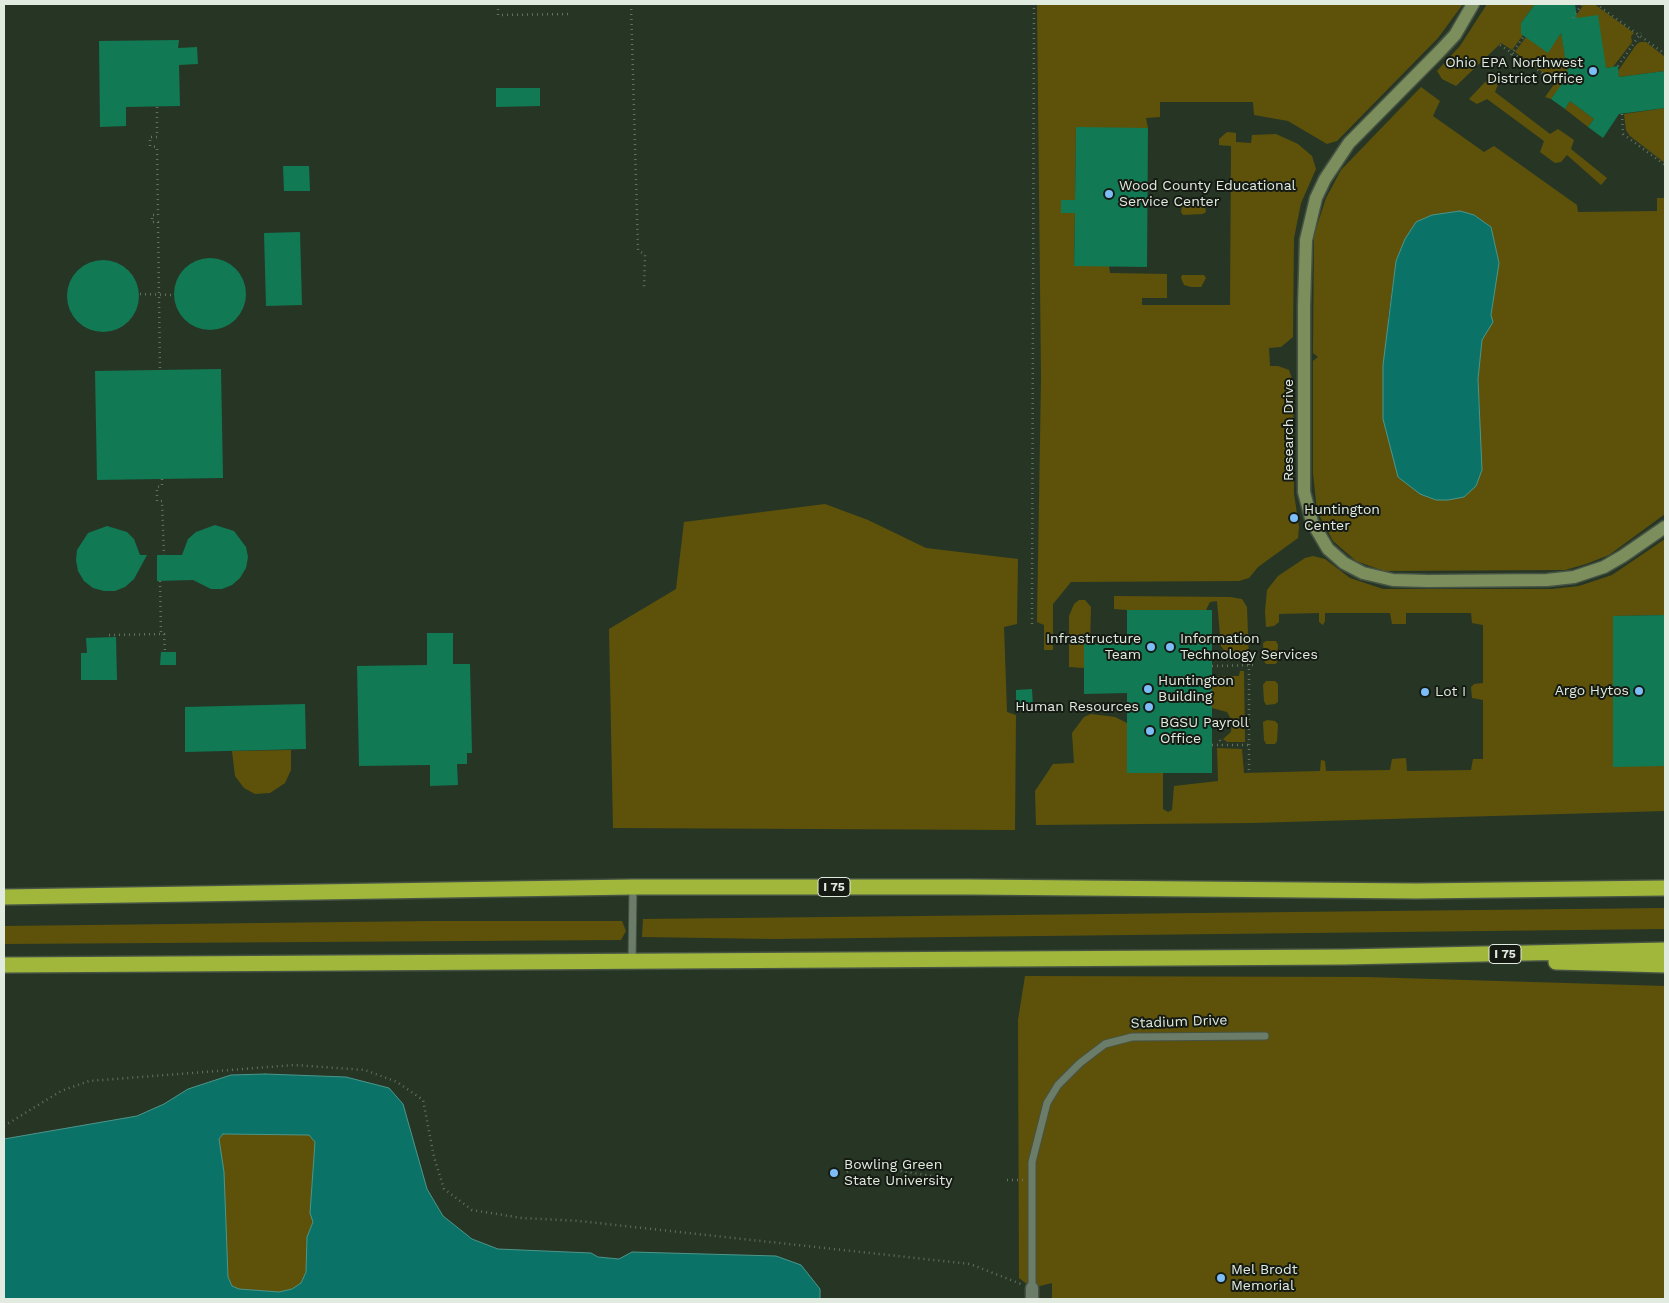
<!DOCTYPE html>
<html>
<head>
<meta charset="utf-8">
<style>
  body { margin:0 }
  #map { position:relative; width:1669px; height:1303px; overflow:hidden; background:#273624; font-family:"Work Sans",sans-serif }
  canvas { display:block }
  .frame { position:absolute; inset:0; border:5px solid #e2ebe0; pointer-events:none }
</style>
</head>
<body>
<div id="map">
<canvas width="1669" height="1303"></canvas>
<div class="frame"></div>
</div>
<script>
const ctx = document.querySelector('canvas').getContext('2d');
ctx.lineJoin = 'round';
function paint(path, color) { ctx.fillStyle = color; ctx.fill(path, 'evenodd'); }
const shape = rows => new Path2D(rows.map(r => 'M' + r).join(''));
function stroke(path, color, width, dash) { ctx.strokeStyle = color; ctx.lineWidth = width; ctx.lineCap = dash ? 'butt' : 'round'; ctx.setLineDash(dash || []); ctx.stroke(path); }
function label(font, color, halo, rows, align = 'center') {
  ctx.font = font + ' "Work Sans",sans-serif'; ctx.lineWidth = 4; ctx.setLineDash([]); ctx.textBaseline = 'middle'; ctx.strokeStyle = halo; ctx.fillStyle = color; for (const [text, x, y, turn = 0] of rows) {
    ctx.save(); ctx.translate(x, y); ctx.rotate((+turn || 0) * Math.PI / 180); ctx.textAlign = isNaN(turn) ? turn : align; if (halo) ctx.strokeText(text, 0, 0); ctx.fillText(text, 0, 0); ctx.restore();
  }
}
paint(shape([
  [1037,4,1463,4,1438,38,1337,141,1327,144,1288,121,1254,115,1253,102,1160,102,1160,117,1146,118,1148,128,1076,128,1075,200,1061,200,1061,212,1075,213,1074,266,1109,266,1110,273,1167,274,1167,298,1142,298,1142,305,1230,305,1231,146,1219,145,1219,139,1227,132,1236,133,1236,142,1251,143,1252,135,1276,134,1298,144,1312,156,1316,169,1301,203,1294,238,1293,337,1281,347,1269,348,1270,366,1278,366,1289,370,1293,381,1294,494,1299,527,1298,538,1258,567,1249,578,1239,581,1071,582,1053,604,1053,650,1044,650,1044,625,1037,622,1041,379],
  [1487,4,1535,4,1521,23,1523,35,1512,50,1501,43,1456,86,1442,79,1437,71,1460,46],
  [1584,4,1594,4,1634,33,1631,36,1632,42,1613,67,1606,68,1574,19],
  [1561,33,1568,72,1546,75,1515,52,1526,37,1548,52],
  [1640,42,1646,42,1665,57,1665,71,1619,77,1618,71,1636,45],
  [1494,77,1499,82,1495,92,1550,134,1558,129,1574,140,1571,149,1607,178,1601,185,1567,155,1561,162,1555,163,1540,152,1544,141,1487,99,1477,104,1469,99,1485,82],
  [1567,78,1551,99,1545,97,1558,79],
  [1421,87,1440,101,1433,116,1484,152,1494,146,1577,205,1578,212,1657,211,1657,198,1664,198,1665,514,1609,555,1586,564,1565,570,1384,571,1356,561,1333,541,1317,511,1313,473,1313,361,1318,357,1313,353,1314,235,1326,198,1341,170],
  [1459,211,1474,215,1491,227,1499,263,1491,316,1482,340,1478,379,1480,416,1388,319,1396,261,1432,215],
  [1570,101,1594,119,1588,127,1565,109],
  [1665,108,1665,163,1630,136,1626,130,1624,114],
  [1204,200,1206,212,1203,214,1183,215,1181,212,1183,201],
  [1182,275,1204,275,1206,278,1201,287,1191,287,1184,285,1181,278],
  [825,504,868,520,926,548,1018,559,1017,624,1004,627,1007,712,1016,715,1015,830,613,828,609,629,676,589,684,522],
  [1665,539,1665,615,1613,616,1613,766,1665,766,1665,811,1252,823,1036,825,1035,791,1053,764,1074,763,1072,733,1084,717,1091,714,1115,717,1127,723,1127,773,1163,773,1163,809,1168,812,1172,810,1174,786,1218,781,1217,748,1242,749,1244,773,1320,771,1321,760,1325,761,1326,771,1390,770,1392,759,1406,758,1407,771,1471,770,1473,759,1483,759,1483,700,1472,698,1471,687,1474,684,1483,683,1483,625,1472,623,1471,613,1406,613,1406,624,1392,624,1390,613,1325,613,1325,621,1323,625,1319,622,1319,613,1279,614,1279,622,1274,626,1266,627,1265,611,1267,590,1278,576,1305,558,1313,556,1325,559,1350,578,1383,589,1552,589,1579,586,1612,575],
  [1114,596,1230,597,1242,599,1247,607,1249,659,1239,660,1239,654,1226,653,1221,646,1217,601,1210,602,1206,610,1127,610,1114,609],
  [1079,600,1085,600,1091,607,1090,644,1084,645,1084,668,1069,667,1069,616,1074,604],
  [1266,641,1276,641,1278,645,1277,663,1275,664,1266,664,1264,661,1263,643],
  [1240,671,1244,671,1245,742,1227,742,1223,739,1231,732,1232,721,1227,712,1212,708,1212,676,1239,676],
  [1266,681,1275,681,1278,684,1278,702,1275,704,1266,705,1264,701,1263,685],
  [1267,720,1275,721,1278,724,1277,741,1275,744,1266,744,1264,740,1263,722],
  [291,750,291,770,285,783,270,793,255,794,244,788,235,776,232,751],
  [1665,908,1665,929,773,939,642,937,643,919],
  [432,921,622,921,626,931,621,940,4,944,4,926],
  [1025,976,1366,977,1665,986,1665,1299,1052,1299,1052,1283,1032,1288,1019,1278,1018,1020],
  [223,1134,309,1135,315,1142,310,1213,313,1222,307,1237,306,1271,301,1283,293,1289,279,1292,239,1289,232,1286,227,1277,219,1139]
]), '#5e520b');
const water = shape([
  [1460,211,1474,215,1491,227,1499,263,1491,315,1493,322,1482,340,1478,379,1482,470,1476,486,1464,497,1448,500,1436,500,1420,494,1398,477,1383,419,1383,365,1396,261,1405,239,1416,222,1432,215,1460,211],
  [265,1074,346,1077,389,1088,403,1104,427,1189,443,1216,472,1239,498,1249,591,1253,598,1257,619,1259,632,1252,776,1256,801,1265,820,1289,820,1299,4,1299,4,1139,137,1116,164,1104,188,1089,231,1075,265,1074],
  [223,1134,309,1135,315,1142,310,1213,313,1222,307,1237,306,1272,301,1283,292,1289,279,1292,239,1289,232,1286,228,1277,224,1172,219,1139,223,1134]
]);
paint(water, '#0b7267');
stroke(water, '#4c968b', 1);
paint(shape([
  [1535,4,1575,4,1577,18,1598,15,1606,68,1618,66,1619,77,1665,71,1665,108,1619,114,1603,138,1588,127,1594,119,1570,101,1565,109,1551,99,1568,75,1561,33,1548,53,1521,34,1521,23],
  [179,40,178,48,197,47,198,64,179,65,180,106,126,107,126,126,100,127,99,41],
  [496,88,540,88,540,106,496,107],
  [1076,127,1148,128,1147,267,1074,266,1075,213,1061,213,1061,200,1075,200],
  [283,166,309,166,310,191,284,191],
  [300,232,302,305,266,306,264,233],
  '174 294a36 36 0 1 1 72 0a36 36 0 1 1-72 0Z',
  '67 296a36 36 0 1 1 72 0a36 36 0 1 1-72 0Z',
  [221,369,223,478,97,480,95,371],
  [215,525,234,531,246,547,248,557,246,568,240,578,232,585,222,589,211,589,193,580,157,581,157,555,182,555,188,539,196,532],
  [107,526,127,532,134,539,140,555,147,555,134,579,125,587,115,591,104,591,93,588,84,581,78,571,76,560,77,550,88,533],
  [1127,610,1212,610,1212,773,1127,773,1127,693,1084,694,1084,644,1127,644],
  [1665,615,1665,766,1613,767,1613,616],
  [427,633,453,633,453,664,470,664,472,753,467,753,467,764,457,764,458,785,430,786,430,765,359,766,357,666,427,665],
  [116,637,117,680,81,680,81,653,87,653,86,638],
  [161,652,176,652,176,665,160,665],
  [1032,689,1033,707,1016,708,1016,690],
  [305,704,306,749,185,752,185,707]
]), '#117954');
const lane = shape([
  [632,961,633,887],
  [1032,1288,1032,1162,1047,1103,1058,1085,1080,1063,1105,1044,1132,1037,1265,1036]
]);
const street = shape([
  [1032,1288,1032,1299]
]);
const secondary = shape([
  [1473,4,1455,35,1440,51,1349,143,1325,179,1316,198,1306,240,1304,306,1304,492,1312,522,1328,549,1344,563,1363,573,1393,580,1428,581,1547,580,1574,577,1604,567,1623,556,1665,527]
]);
const highway = shape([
  [4,897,633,887,970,887,1416,891,1665,888],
  [1556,962,1665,965],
  [4,965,1344,957,1665,950]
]);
stroke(lane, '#465344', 9);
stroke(street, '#465344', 15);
stroke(secondary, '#465344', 15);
stroke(highway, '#465344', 18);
stroke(shape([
  [498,4,498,15,572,14],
  [631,4,638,250,645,255,644,289],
  [1596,4,1665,54],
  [1573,18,1582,4],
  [1500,45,1556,82],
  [1511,55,1524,36],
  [1618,66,1641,33],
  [1549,81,1550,78,1568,75],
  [157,107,157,137,150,137,150,146,157,147,158,215,152,215,152,222,158,222,160,370],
  [1622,114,1623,134,1665,165],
  [140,294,173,295],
  [162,479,162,486,157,487,157,501,162,501,164,555],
  [160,581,161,634],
  [1032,624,1034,4],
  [109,635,164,634,165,652],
  [1249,659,1249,772],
  [1212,666,1257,665],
  [1220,740,1222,745],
  [1212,745,1249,745],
  [4,1126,61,1091,89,1081,294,1065,365,1070,397,1082,423,1100,434,1157,444,1189,472,1210,522,1218,579,1221,970,1264,1021,1284],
  [847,1172,853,1168,886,1169,933,1176],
  [1007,1180,1023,1180]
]), '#647161', 2.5, [1, 4]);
stroke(lane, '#6b7c68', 7);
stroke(street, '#6b7c68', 12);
stroke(secondary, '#7b8e5b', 12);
stroke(highway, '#a0b73c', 15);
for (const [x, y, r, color] of [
  [1593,71,5,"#7dbef9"],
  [1109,194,5,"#7dbef9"],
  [1294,518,5,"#7dbef9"],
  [1151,647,5,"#7dbef9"],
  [1170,647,5,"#7dbef9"],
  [1148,689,5,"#7dbef9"],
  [1639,691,5,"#7dbef9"],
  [1425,692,5,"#7dbef9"],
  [1149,707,5,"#7dbef9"],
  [1150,731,5,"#7dbef9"],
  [834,1173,5,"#7dbef9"],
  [1221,1278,5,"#7dbef9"]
]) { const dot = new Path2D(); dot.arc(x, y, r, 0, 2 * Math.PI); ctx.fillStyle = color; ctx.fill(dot); stroke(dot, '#151b13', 2); }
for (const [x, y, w] of [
  [834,887,32],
  [1505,954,32]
]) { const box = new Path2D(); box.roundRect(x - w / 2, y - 9.5, w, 19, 4); ctx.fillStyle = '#151b13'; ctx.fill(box); stroke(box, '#e2ebe0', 1); }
label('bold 12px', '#e2ebe0', null, [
  ["I 75",834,887],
  ["I 75",1505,954]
]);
label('14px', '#e2ebe0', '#151b13', [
  ["Ohio EPA Northwest",1583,63,"right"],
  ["District Office",1583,79,"right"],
  ["Wood County Educational",1119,186],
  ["Service Center",1119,202],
  ["Huntington",1304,510],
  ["Center",1304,526],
  ["Infrastructure",1141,639,"right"],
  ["Team",1141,655,"right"],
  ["Information",1180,639],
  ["Technology Services",1180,655],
  ["Huntington",1158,681],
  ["Building",1158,697],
  ["Argo Hytos",1629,691,"right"],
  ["Lot I",1435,692],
  ["Human Resources",1139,707,"right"],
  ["BGSU Payroll",1160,723],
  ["Office",1160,739],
  ["Bowling Green",844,1165],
  ["State University",844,1181],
  ["Mel Brodt",1231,1270],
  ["Memorial",1231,1286]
], 'left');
label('14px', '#e2ebe0', '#151b13', [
  ["Research Drive",1289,430,-90],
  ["Stadium Drive",1179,1022,-2]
]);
</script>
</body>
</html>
